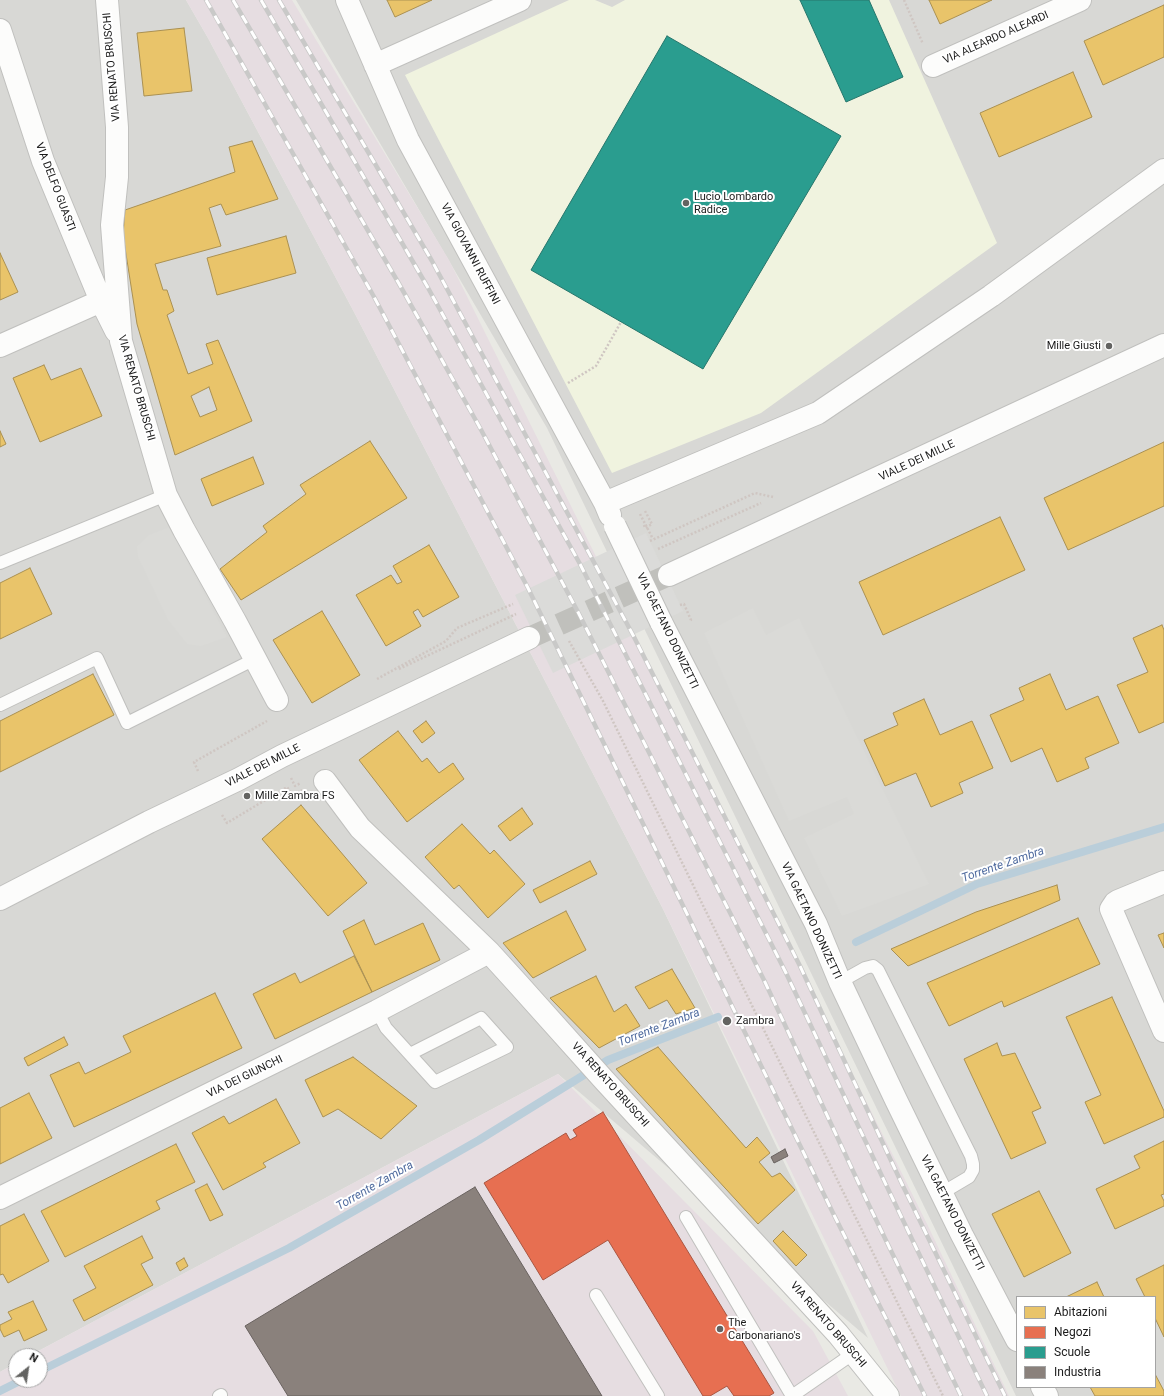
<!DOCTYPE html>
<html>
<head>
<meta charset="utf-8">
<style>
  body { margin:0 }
  #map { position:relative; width:1164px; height:1396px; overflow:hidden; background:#e9e9e4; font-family:Roboto,sans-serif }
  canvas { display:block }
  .legend { position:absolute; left:1016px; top:1296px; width:140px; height:92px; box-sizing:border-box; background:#fff; border:1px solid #a4a4a4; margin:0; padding:5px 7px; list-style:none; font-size:12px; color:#1b1b1b }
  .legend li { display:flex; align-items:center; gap:8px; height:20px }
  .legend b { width:20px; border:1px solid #a4a4a4 }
  .north { position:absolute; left:8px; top:1348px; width:40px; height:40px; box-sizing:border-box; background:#fff; border:1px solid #a4a4a4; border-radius:50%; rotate:30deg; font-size:11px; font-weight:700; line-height:16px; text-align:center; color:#1b1b1b }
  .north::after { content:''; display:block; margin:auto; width:14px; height:18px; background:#636361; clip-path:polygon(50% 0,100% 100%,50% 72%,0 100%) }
</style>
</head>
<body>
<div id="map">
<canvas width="1164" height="1396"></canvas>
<ul class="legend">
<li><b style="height:11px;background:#e9c46a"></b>Abitazioni</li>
<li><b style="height:11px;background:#e76f51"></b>Negozi</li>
<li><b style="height:11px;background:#2a9d8f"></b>Scuole</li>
<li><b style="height:11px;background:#8a817c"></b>Industria</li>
</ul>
<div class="north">N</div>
</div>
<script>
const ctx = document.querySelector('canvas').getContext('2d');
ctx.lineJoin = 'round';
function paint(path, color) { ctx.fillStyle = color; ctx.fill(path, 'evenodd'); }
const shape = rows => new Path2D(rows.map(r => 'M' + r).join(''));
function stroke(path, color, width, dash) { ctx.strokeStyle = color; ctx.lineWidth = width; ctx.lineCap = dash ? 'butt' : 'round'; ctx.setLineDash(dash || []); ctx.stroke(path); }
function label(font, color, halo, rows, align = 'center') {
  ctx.font = font + ' Roboto,sans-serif'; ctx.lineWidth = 4; ctx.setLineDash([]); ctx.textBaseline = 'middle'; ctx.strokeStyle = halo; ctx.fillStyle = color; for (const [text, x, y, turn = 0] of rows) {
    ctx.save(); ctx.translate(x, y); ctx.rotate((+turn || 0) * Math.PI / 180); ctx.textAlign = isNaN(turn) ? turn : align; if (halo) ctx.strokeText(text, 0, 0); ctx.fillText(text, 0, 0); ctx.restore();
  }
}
paint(shape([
  [0,0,186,0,208,38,354,312,662,907,868,1338,558,1074,29,1356,16,1356,16,1363,0,1372],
  [296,0,1164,0,1164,1396,1016,1396,547,428],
  [1017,1297,1155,1297,1155,1387,1017,1387]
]), '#d8d8d5');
paint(shape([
  [186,0,292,0,449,260,929,1228,1009,1396,901,1396,662,907,354,312,208,38],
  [558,1074,813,1331,848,1396,0,1396,0,1372,16,1363,16,1380,40,1380,40,1356,29,1356]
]), '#e6dde1');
paint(shape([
  [569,0,595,0,612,7,625,0,889,0,997,243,761,413,612,473,405,75]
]), '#f0f3df');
paint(shape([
  [169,527,227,637,201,646,187,644,168,620,138,557,137,546,149,535],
  [753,608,766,635,799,618,929,884,842,916,804,838,854,814,847,797,789,821,704,633]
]), '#dadad7');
paint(shape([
  [646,533,683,611,553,673,515,595]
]), '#dbdbd9');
const homes = shape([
  [387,0,432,0,395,17,387,0],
  [929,0,992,0,940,24,929,0],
  [1164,5,1164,57,1103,85,1084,41,1164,5],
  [184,28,192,91,144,96,137,33,184,28],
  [1073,72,1092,117,999,157,980,113,1073,72],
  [252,141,278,199,226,215,221,204,209,208,221,246,155,264,163,290,167,290,174,311,167,315,188,374,213,364,206,344,218,340,252,421,175,455,137,324,123,235,125,210,235,172,229,147,252,141],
  [209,387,217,410,200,417,191,396,209,387],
  [286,236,296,273,217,295,207,258,286,236],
  [0,253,18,292,0,300,0,253],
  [44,365,51,380,81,368,102,416,40,442,13,378,44,365],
  [0,431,6,444,0,447,0,431],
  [370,441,407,498,241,600,220,569,267,532,263,526,306,494,300,485,370,441],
  [1164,442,1164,506,1068,550,1044,498,1164,442],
  [253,457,264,484,212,506,201,479,253,457],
  [1000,517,1025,570,883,635,859,582,1000,517],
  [429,545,459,597,423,617,418,609,413,612,421,626,386,646,356,595,391,575,397,584,402,582,393,566,429,545],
  [30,568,52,614,0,639,0,583,30,568],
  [322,611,360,675,312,703,273,640,322,611],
  [1162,625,1164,630,1164,722,1139,733,1117,685,1148,672,1133,638,1162,625],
  [93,674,114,715,0,772,0,721,93,674],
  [1050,674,1066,710,1098,696,1119,743,1085,758,1089,768,1057,782,1042,748,1011,762,990,715,1024,700,1019,688,1050,674],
  [924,699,940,735,972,721,993,768,959,783,963,793,931,807,916,773,885,786,864,740,898,725,893,713,924,699],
  [426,721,435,733,422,743,413,731,426,721],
  [398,731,422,762,427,758,439,773,453,763,464,779,407,822,359,760,398,731],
  [301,805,367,883,328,916,262,839,301,805],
  [522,808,533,824,510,841,498,826,522,808],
  [462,824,490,854,494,850,525,884,488,918,459,885,454,889,425,857,462,824],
  [590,861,597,874,540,903,533,890,590,861],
  [1057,885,1060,900,908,966,891,949,976,912,1057,885],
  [566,911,586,950,533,978,503,943,566,911],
  [1078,918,1100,964,1004,1007,1002,1001,949,1026,927,983,1078,918],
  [364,920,375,945,423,923,440,960,372,992,343,931,364,920],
  [1164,933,1164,948,1158,935,1164,933],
  [354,956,372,992,275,1039,253,994,295,973,300,983,354,956],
  [672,969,695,1008,676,1014,667,1000,649,1009,635,987,672,969],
  [596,976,614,1012,626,1004,640,1026,599,1048,550,998,596,976],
  [215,993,242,1048,74,1127,50,1075,79,1062,85,1074,131,1052,123,1036,215,993],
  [1112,997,1164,1111,1164,1117,1104,1144,1085,1102,1101,1095,1066,1017,1112,997],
  [64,1037,68,1045,28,1066,24,1058,64,1037],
  [997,1043,1002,1056,1015,1053,1041,1108,1032,1112,1046,1143,1011,1159,964,1059,997,1043],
  [658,1047,746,1148,757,1137,770,1153,759,1162,772,1177,780,1173,795,1190,758,1224,616,1069,658,1047],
  [353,1057,417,1106,381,1139,338,1109,323,1117,305,1080,353,1057],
  [29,1093,52,1138,0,1164,0,1108,29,1093],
  [276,1099,300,1143,263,1163,266,1167,223,1190,192,1133,224,1116,229,1124,276,1099],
  [1164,1141,1164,1194,1161,1195,1164,1201,1164,1206,1115,1229,1096,1189,1140,1168,1134,1156,1164,1141],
  [176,1144,195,1182,156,1201,160,1209,65,1257,41,1211,176,1144],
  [207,1184,223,1215,210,1221,195,1190,207,1184],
  [1039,1191,1071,1253,1024,1277,992,1214,1039,1191],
  [24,1214,49,1261,8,1283,3,1274,0,1275,0,1226,24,1214],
  [783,1231,807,1255,796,1266,773,1241,783,1231],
  [142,1236,153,1258,141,1264,153,1285,84,1321,73,1300,96,1288,84,1266,142,1236],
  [184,1258,188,1266,180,1271,176,1263,184,1258],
  [1164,1265,1164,1337,1155,1318,1155,1297,1145,1297,1136,1279,1164,1265],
  [1097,1282,1104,1297,1066,1297,1097,1282],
  [33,1301,47,1330,24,1341,19,1330,4,1337,0,1329,0,1325,12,1319,8,1312,33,1301],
  [1155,1374,1164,1391,1164,1396,1095,1396,1090,1387,1155,1387,1155,1374]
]);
paint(homes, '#e9c46a');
stroke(homes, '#ab9152', 1);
const shops = shape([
  [603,1112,774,1393,769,1396,734,1396,727,1386,710,1396,703,1396,608,1240,543,1280,484,1183,566,1133,570,1140,577,1136,573,1130,603,1112]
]);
paint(shops, '#e76f51');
stroke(shops, '#aa5641', 1);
const schools = shape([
  [800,0,869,0,903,77,846,102,800,0],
  [667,36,841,136,703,369,531,270,667,36]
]);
paint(schools, '#2a9d8f');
stroke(schools, '#26766c', 1);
const industry = shape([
  [785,1149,788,1156,774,1163,771,1157,785,1149],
  [475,1187,602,1396,288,1396,245,1326,475,1187]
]);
paint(industry, '#8a817c');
stroke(industry, '#69625f', 1);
stroke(shape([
  [856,942,977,884,1164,827],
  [40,1371,289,1248,479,1140,608,1060,718,1017],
  [0,1391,22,1380]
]), '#baceda', 8);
stroke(shape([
  [529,638,669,575]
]), '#c0c0bc', 22, [22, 11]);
const service = shape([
  [0,563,166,495],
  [0,705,97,658,127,723,255,659],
  [840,982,865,968,873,966,878,970,971,1156,973,1164,973,1170,969,1177,942,1193],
  [377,1011,386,1028,435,1082,507,1047,481,1018,410,1054],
  [686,1217,792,1396,854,1353],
  [596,1295,658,1396],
  [219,1396,221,1395]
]);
const minor = shape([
  [107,0,117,127,117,177,112,225,121,341,166,495,184,530,235,621,277,700],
  [347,0,408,140,605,503,610,515],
  [0,30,43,161,101,301,116,331],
  [375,65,520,0],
  [933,66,1080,0],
  [0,346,101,301],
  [605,503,818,413,991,296,1164,170],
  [661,622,816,924,840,982,896,1100,962,1235,1017,1340],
  [325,781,360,828,489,952,519,985,604,1080,838,1334,888,1396],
  [1164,882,1118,901,1115,903,1111,909,1164,1031],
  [0,1198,377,1011,489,952],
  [1042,1387,1047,1396]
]);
const tertiary = shape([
  [669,575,1164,345],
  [0,899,149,822,239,779,282,756,529,638]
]);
stroke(service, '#c0c0be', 14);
stroke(minor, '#c0c0be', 24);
stroke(tertiary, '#c0c0be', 24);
stroke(shape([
  [904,0,923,44],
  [568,383,596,366,621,322],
  [640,514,653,539],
  [644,525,645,528,652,524,645,511],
  [650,541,755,493,773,497],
  [658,549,761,503],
  [680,605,684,604,691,620,689,621],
  [569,641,603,701,943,1396],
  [399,669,516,614],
  [377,679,446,641,457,628,513,604],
  [198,771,194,762,267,721],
  [291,778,295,786,301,783],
  [222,815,227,823,287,787,293,796,302,790]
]), '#cfc6c2', 2.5, [2, 2]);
stroke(service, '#fcfcfb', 12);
stroke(minor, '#fcfcfb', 22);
stroke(tertiary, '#fcfcfb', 22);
const rail = shape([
  [206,0,373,295,528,588,833,1213,925,1396],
  [233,0,398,282,479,426,578,612,764,980,867,1201,961,1396],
  [261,0,427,286,580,564,786,973,889,1191,987,1396],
  [279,0,432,261,633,635,800,966,902,1184,1005,1396]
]);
stroke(rail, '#c9c9c8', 4.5);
stroke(rail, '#fff', 3, [9]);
const minorBridge = shape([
  [615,526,661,622]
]);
stroke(minorBridge, '#c0c0be', 24, []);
stroke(minorBridge, '#fcfcfb', 22);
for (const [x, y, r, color] of [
  [686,203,4,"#636361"],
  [1109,346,4,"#636361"],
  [247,796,4,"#636361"],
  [727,1021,5,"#636361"],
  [720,1329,4,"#636361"]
]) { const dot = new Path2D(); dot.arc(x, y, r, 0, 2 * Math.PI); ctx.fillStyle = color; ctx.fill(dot); stroke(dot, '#fff', 1.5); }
label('11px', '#1b1b1b', '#fff', [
  ["VIA ALEARDO ALEARDI",996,38,-24],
  ["VIA RENATO BRUSCHI",112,67,-95],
  ["VIA DELFO GUASTI",55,187,69],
  ["VIA GIOVANNI RUFFINI",470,254,62],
  ["VIA RENATO BRUSCHI",136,388,74],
  ["VIALE DEI MILLE",917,461,-25],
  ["VIA GAETANO DONIZETTI",667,631,64],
  ["VIALE DEI MILLE",263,766,-27],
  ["VIA GAETANO DONIZETTI",811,921,65],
  ["VIA DEI GIUNCHI",245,1077,-26],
  ["VIA RENATO BRUSCHI",610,1085,48],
  ["VIA GAETANO DONIZETTI",952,1213,63],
  ["VIA RENATO BRUSCHI",828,1325,49]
]);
label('11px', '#1b1b1b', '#fff', [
  ["Lucio Lombardo",694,197],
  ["Radice",694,210],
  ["Mille Giusti",1101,346,"right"],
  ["Mille Zambra FS",255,796],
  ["Zambra",736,1021],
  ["The",728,1323],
  ["Carbonariano's",728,1336]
], 'left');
label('italic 12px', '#526da0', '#fff', [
  ["Torrente Zambra",1003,865,-19],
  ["Torrente Zambra",659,1028,-21],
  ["Torrente Zambra",375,1186,-30]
]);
</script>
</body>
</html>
